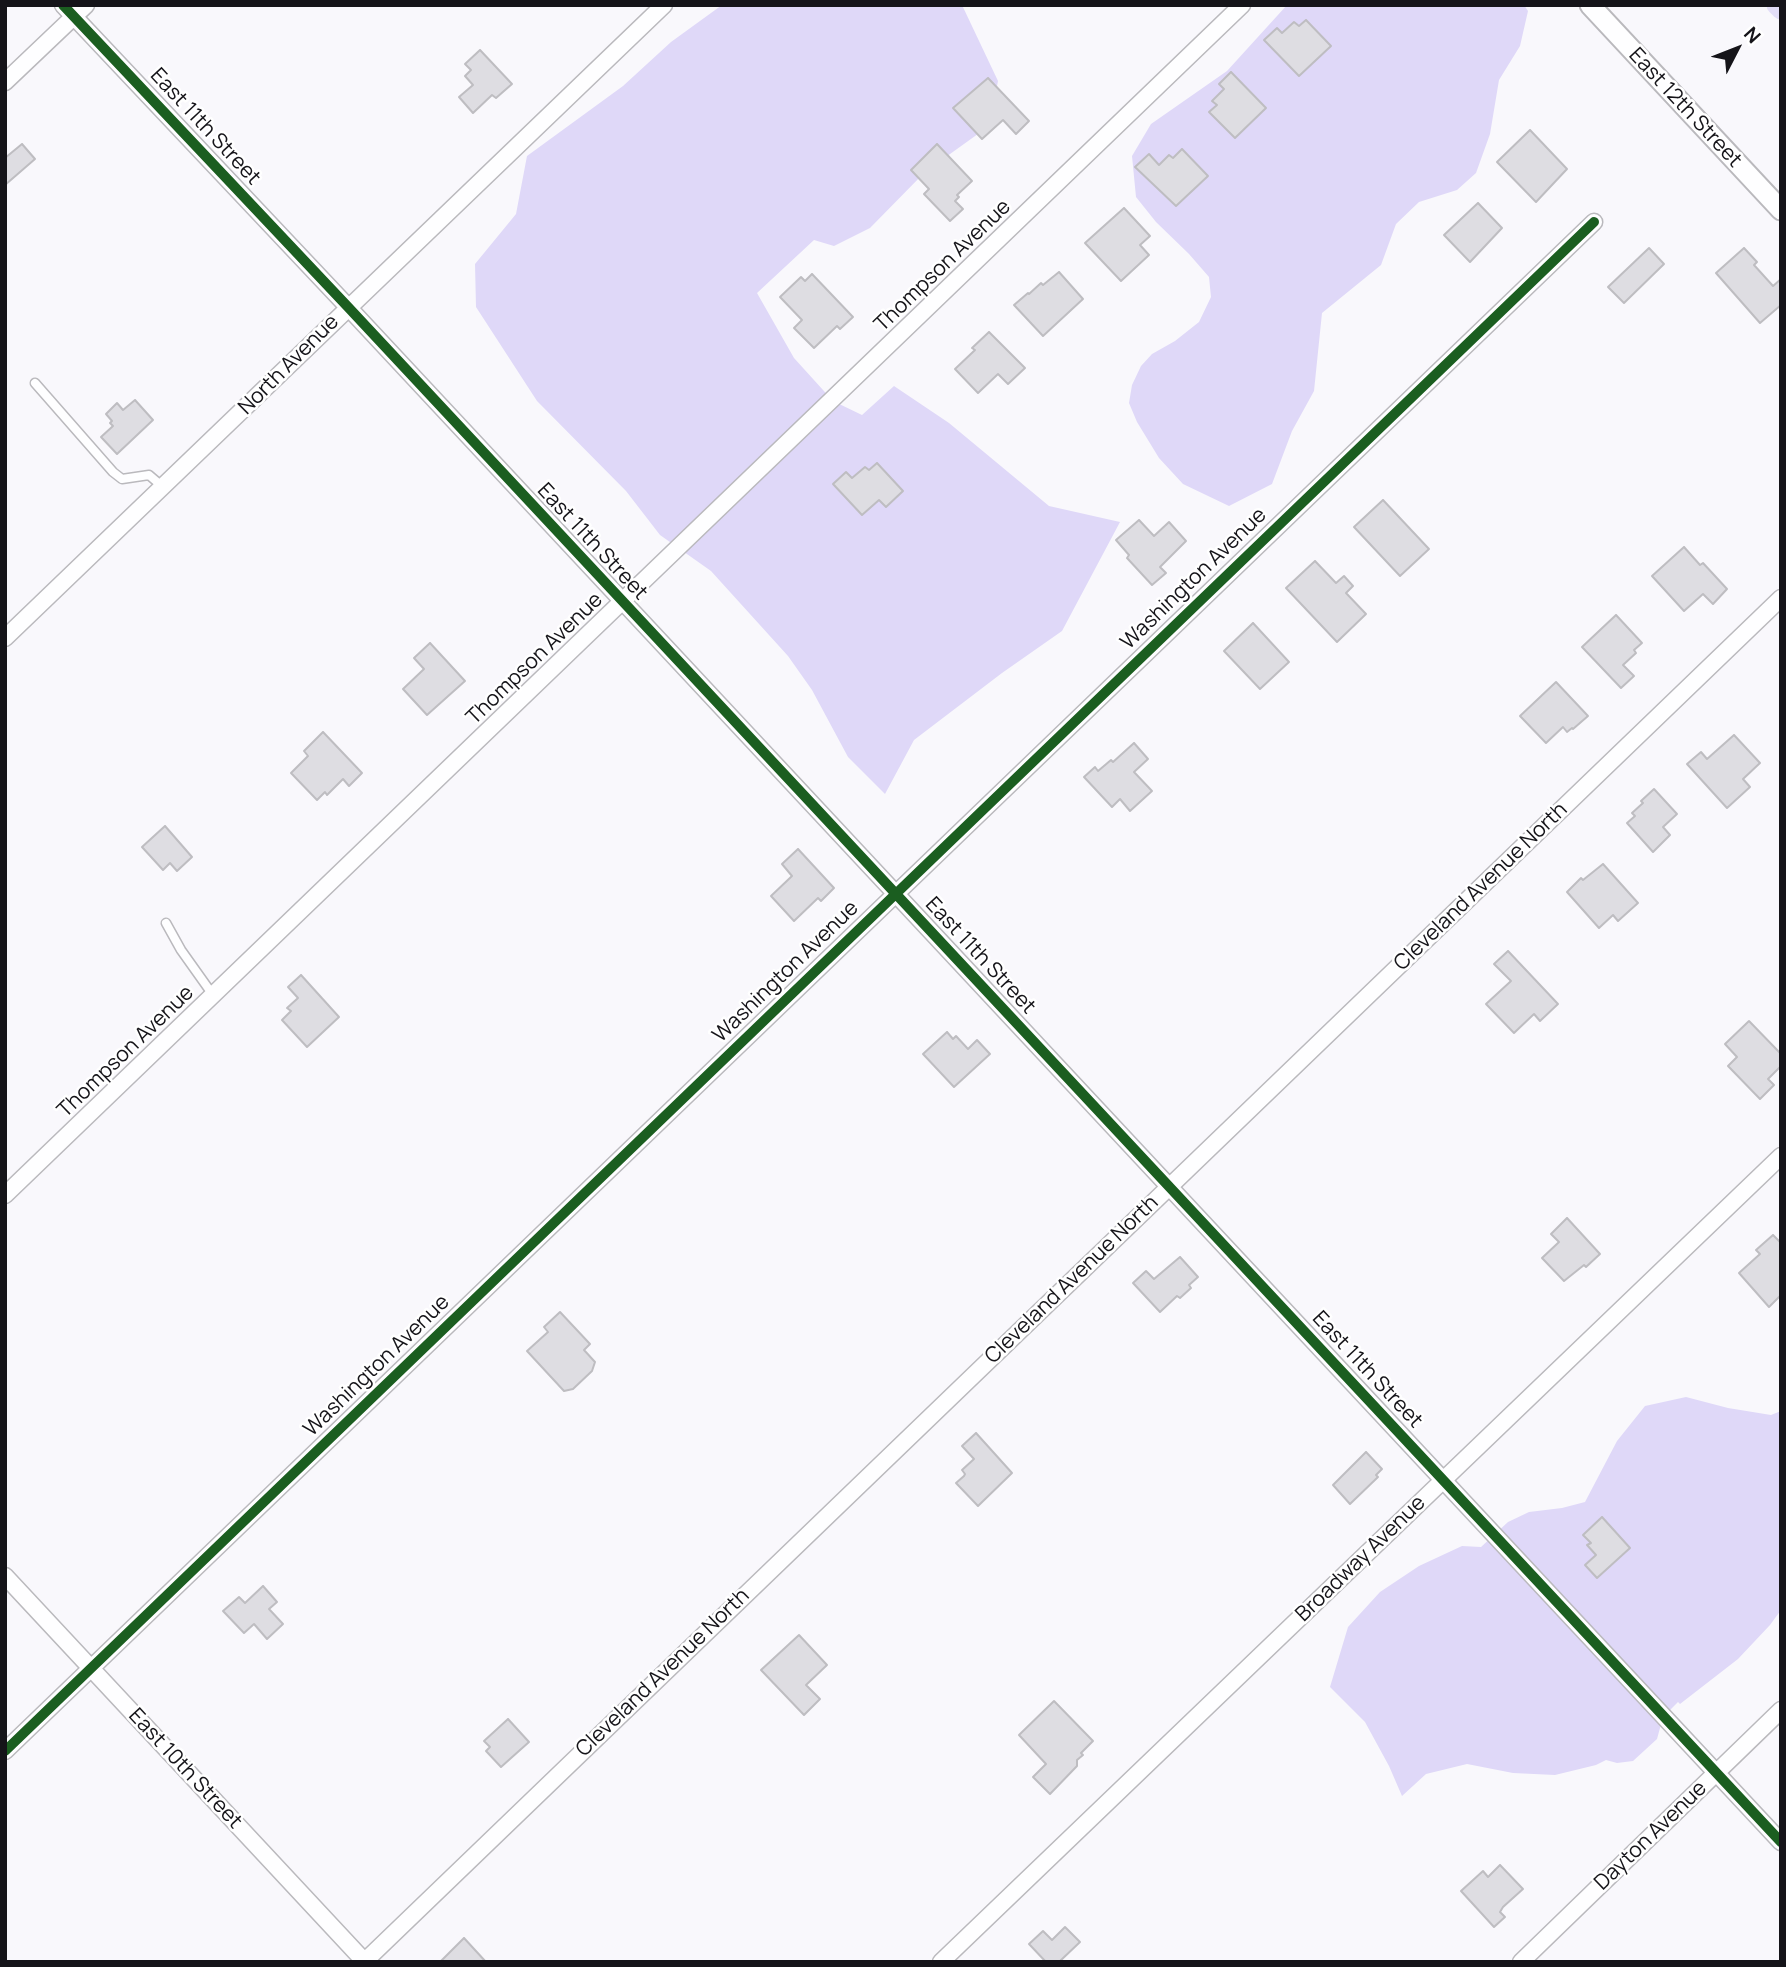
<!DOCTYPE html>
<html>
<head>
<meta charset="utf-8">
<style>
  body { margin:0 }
  #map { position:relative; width:1786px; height:1967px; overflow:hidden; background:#f9f8fc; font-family:Manrope,sans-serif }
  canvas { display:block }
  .frame { position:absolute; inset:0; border:7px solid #151419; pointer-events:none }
  .north { position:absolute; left:1702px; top:14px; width:70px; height:70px; -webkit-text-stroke:5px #fff; paint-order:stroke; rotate:48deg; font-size:19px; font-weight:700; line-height:28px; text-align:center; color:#151419 }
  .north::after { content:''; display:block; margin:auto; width:24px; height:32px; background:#151419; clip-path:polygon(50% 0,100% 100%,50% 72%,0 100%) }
</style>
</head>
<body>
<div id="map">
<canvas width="1786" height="1967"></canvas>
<div class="frame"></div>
<div class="north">N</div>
</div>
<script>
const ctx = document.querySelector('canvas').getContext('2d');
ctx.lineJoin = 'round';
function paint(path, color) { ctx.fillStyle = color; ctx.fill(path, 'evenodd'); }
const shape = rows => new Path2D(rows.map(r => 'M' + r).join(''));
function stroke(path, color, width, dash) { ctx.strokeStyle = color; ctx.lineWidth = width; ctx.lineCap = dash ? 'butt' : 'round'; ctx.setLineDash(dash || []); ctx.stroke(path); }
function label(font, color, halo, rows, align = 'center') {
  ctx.font = font + ' Manrope,sans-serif'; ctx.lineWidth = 5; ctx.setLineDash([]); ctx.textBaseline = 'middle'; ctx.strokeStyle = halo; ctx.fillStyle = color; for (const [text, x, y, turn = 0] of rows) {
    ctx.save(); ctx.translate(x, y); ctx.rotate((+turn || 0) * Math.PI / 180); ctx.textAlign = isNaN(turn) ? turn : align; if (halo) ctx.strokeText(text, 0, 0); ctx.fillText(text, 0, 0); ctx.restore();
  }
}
paint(shape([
  [722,5,962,5,998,81,989,126,925,172,870,228,834,246,814,240,757,293,794,358,833,401,862,415,894,386,949,423,1049,506,1120,522,1062,631,1002,673,914,740,885,794,848,757,812,690,788,656,711,571,660,535,626,491,537,401,476,307,475,264,516,214,527,156,623,86,671,42],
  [1287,5,1524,5,1528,11,1520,46,1499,80,1490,134,1476,173,1457,190,1419,202,1396,224,1381,265,1322,313,1314,391,1292,431,1272,484,1229,506,1183,484,1159,458,1137,422,1129,403,1132,385,1141,366,1152,354,1175,341,1199,322,1211,297,1209,277,1189,254,1156,222,1136,197,1132,156,1151,124,1227,71],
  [1686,1397,1728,1408,1771,1415,1781,1411,1781,1610,1770,1625,1738,1659,1680,1704,1678,1702,1663,1717,1657,1739,1633,1761,1617,1763,1606,1760,1596,1765,1555,1775,1513,1773,1467,1764,1426,1774,1402,1796,1389,1766,1365,1722,1330,1687,1348,1627,1380,1592,1419,1566,1462,1546,1481,1547,1508,1522,1529,1512,1562,1508,1585,1502,1617,1441,1645,1406]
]), '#dfd8f8');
stroke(shape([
  [1776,5,1781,10]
]), '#e3def8', 19);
const building = shape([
  [1306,20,1331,46,1299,76,1264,40,1277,28,1282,33,1294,22,1299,26,1306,20],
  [480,50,512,84,496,98,492,95,473,113,459,97,473,85,465,76,471,70,465,64,480,50],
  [1231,72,1266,108,1235,138,1209,112,1217,105,1212,101,1224,89,1219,84,1231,72],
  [988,78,1029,121,1016,134,1003,120,982,139,953,108,988,78],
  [1530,130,1567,169,1536,202,1497,162,1530,130],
  [22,144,35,159,5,185,5,158,22,144],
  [937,144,972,181,957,195,959,197,955,201,963,209,950,221,924,194,929,189,911,170,937,144],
  [1182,149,1208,176,1176,206,1135,167,1149,154,1159,165,1169,155,1173,158,1182,149],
  [1478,203,1502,228,1470,262,1444,235,1478,203],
  [1124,208,1150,236,1140,245,1149,255,1121,281,1085,243,1124,208],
  [1649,248,1664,264,1624,303,1608,287,1649,248],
  [1744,248,1757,262,1754,265,1773,286,1781,279,1781,305,1760,323,1716,273,1744,248],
  [1059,272,1083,299,1043,336,1014,305,1028,293,1029,294,1041,283,1043,285,1059,272],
  [812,274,853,317,840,329,837,326,814,348,794,328,802,320,780,297,801,277,805,281,812,274],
  [989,332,1025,368,1008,384,998,374,978,393,955,369,975,350,972,348,989,332],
  [135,400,153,420,117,454,101,437,113,426,110,423,112,421,106,414,117,403,123,410,135,400],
  [877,463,903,491,886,507,879,500,862,515,833,484,846,472,852,478,865,467,869,470,877,463],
  [1383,500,1429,549,1400,576,1354,527,1383,500],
  [1139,520,1154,536,1169,522,1186,541,1160,567,1166,573,1152,585,1127,558,1129,555,1116,540,1139,520],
  [1684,547,1700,565,1703,563,1727,589,1713,604,1703,594,1684,611,1652,576,1684,547],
  [1315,561,1336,583,1344,576,1353,586,1346,593,1366,614,1337,642,1286,588,1315,561],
  [1616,615,1642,643,1634,650,1636,653,1623,665,1634,676,1621,688,1582,647,1616,615],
  [1253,623,1289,662,1260,689,1224,651,1253,623],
  [430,643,465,681,427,715,403,689,424,669,414,658,430,643],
  [1556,682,1588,716,1573,729,1572,728,1567,732,1563,727,1546,743,1520,716,1556,682],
  [323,732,362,773,349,786,343,779,327,795,325,792,317,800,291,773,308,756,304,751,323,732],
  [1734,735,1760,763,1743,779,1750,787,1727,808,1687,764,1701,752,1707,759,1734,735],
  [1134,743,1148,759,1134,772,1152,791,1130,811,1120,799,1112,807,1084,777,1095,767,1098,771,1111,760,1113,762,1134,743],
  [1654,789,1677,814,1663,827,1670,835,1653,852,1627,823,1635,816,1632,813,1643,803,1641,801,1654,789],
  [165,826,192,857,177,871,170,863,163,870,142,847,165,826],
  [798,849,834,888,821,901,818,898,794,921,771,896,792,876,782,864,798,849],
  [1603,864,1638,903,1618,921,1613,915,1599,928,1567,892,1581,878,1583,880,1603,864],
  [1508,951,1558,1004,1540,1021,1534,1014,1514,1033,1486,1004,1511,981,1494,964,1508,951],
  [301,975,339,1017,307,1047,282,1020,291,1011,287,1008,298,998,288,987,301,975],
  [1749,1021,1781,1054,1781,1066,1768,1079,1774,1085,1760,1099,1728,1066,1737,1057,1725,1044,1749,1021],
  [947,1032,953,1039,956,1036,968,1049,977,1040,990,1054,954,1087,923,1054,947,1032],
  [1567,1218,1600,1254,1586,1267,1584,1265,1564,1281,1542,1258,1559,1242,1551,1234,1567,1218],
  [1773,1235,1781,1243,1781,1295,1769,1307,1739,1273,1760,1254,1756,1250,1773,1235],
  [1180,1257,1198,1277,1189,1285,1191,1288,1180,1298,1177,1296,1160,1312,1133,1283,1146,1271,1154,1279,1180,1257],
  [560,1312,590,1344,584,1350,595,1362,592,1371,573,1389,564,1391,527,1351,548,1332,544,1327,560,1312],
  [976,1433,1012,1473,978,1506,956,1483,964,1476,965,1474,962,1470,974,1459,962,1446,976,1433],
  [1366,1452,1382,1469,1376,1475,1378,1477,1350,1504,1333,1485,1366,1452],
  [1602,1517,1630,1548,1597,1578,1585,1565,1596,1555,1587,1545,1591,1543,1583,1535,1602,1517],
  [263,1586,277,1602,269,1609,283,1624,267,1639,254,1624,244,1633,223,1611,239,1597,245,1603,263,1586],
  [799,1635,827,1665,806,1685,820,1699,804,1715,761,1670,799,1635],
  [1054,1701,1093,1741,1081,1753,1083,1755,1077,1760,1077,1766,1050,1794,1033,1777,1046,1764,1019,1735,1054,1701],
  [508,1719,529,1742,501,1767,486,1751,490,1747,484,1741,508,1719],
  [1500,1865,1523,1889,1503,1907,1500,1912,1505,1917,1494,1927,1461,1891,1483,1871,1488,1877,1500,1865],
  [1065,1927,1080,1942,1059,1962,1046,1962,1029,1944,1043,1931,1052,1940,1065,1927],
  [464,1938,486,1962,440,1962,464,1938]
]);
paint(building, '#dedde2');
stroke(building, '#bebdc1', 2);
const service = shape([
  [35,383,113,472,122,479,149,475,163,487],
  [166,923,181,950,213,995]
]);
const minor = shape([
  [63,5,348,307,1781,1842],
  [5,82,86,5],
  [5,638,664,5],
  [5,1195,1242,5],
  [5,1576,365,1962],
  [5,1751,1594,222],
  [364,1962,1781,598],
  [941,1962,1781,1156],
  [1521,1962,1781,1710]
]);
const tertiary = shape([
  [1590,5,1781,210]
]);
stroke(service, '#bab9bd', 11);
stroke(minor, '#bab9bd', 19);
stroke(tertiary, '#bab9bd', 23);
stroke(service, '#fefeff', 8);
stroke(minor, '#fefeff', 16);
stroke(tertiary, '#fefeff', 19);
stroke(shape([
  [63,5,348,307,1781,1842],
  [5,1751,1594,222]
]), '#1b5e20', 10);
label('21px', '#151419', '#fff', [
  ["East 12th Street",1685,108,47],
  ["East 11th Street",205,127,47],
  ["Thompson Avenue",943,266,-44],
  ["North Avenue",289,365,-45],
  ["East 11th Street",592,542,47],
  ["Washington Avenue",1194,579,-44],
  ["Thompson Avenue",535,659,-44],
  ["Cleveland Avenue North",1481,887,-44],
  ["East 11th Street",980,956,47],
  ["Washington Avenue",786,972,-44],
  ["Thompson Avenue",126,1052,-44],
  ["Cleveland Avenue North",1072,1280,-44],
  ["Washington Avenue",377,1366,-44],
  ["East 11th Street",1367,1370,47],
  ["Broadway Avenue",1361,1559,-44],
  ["Cleveland Avenue North",663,1673,-44],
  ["East 10th Street",185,1769,47],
  ["Dayton Avenue",1651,1836,-44]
]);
</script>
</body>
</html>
